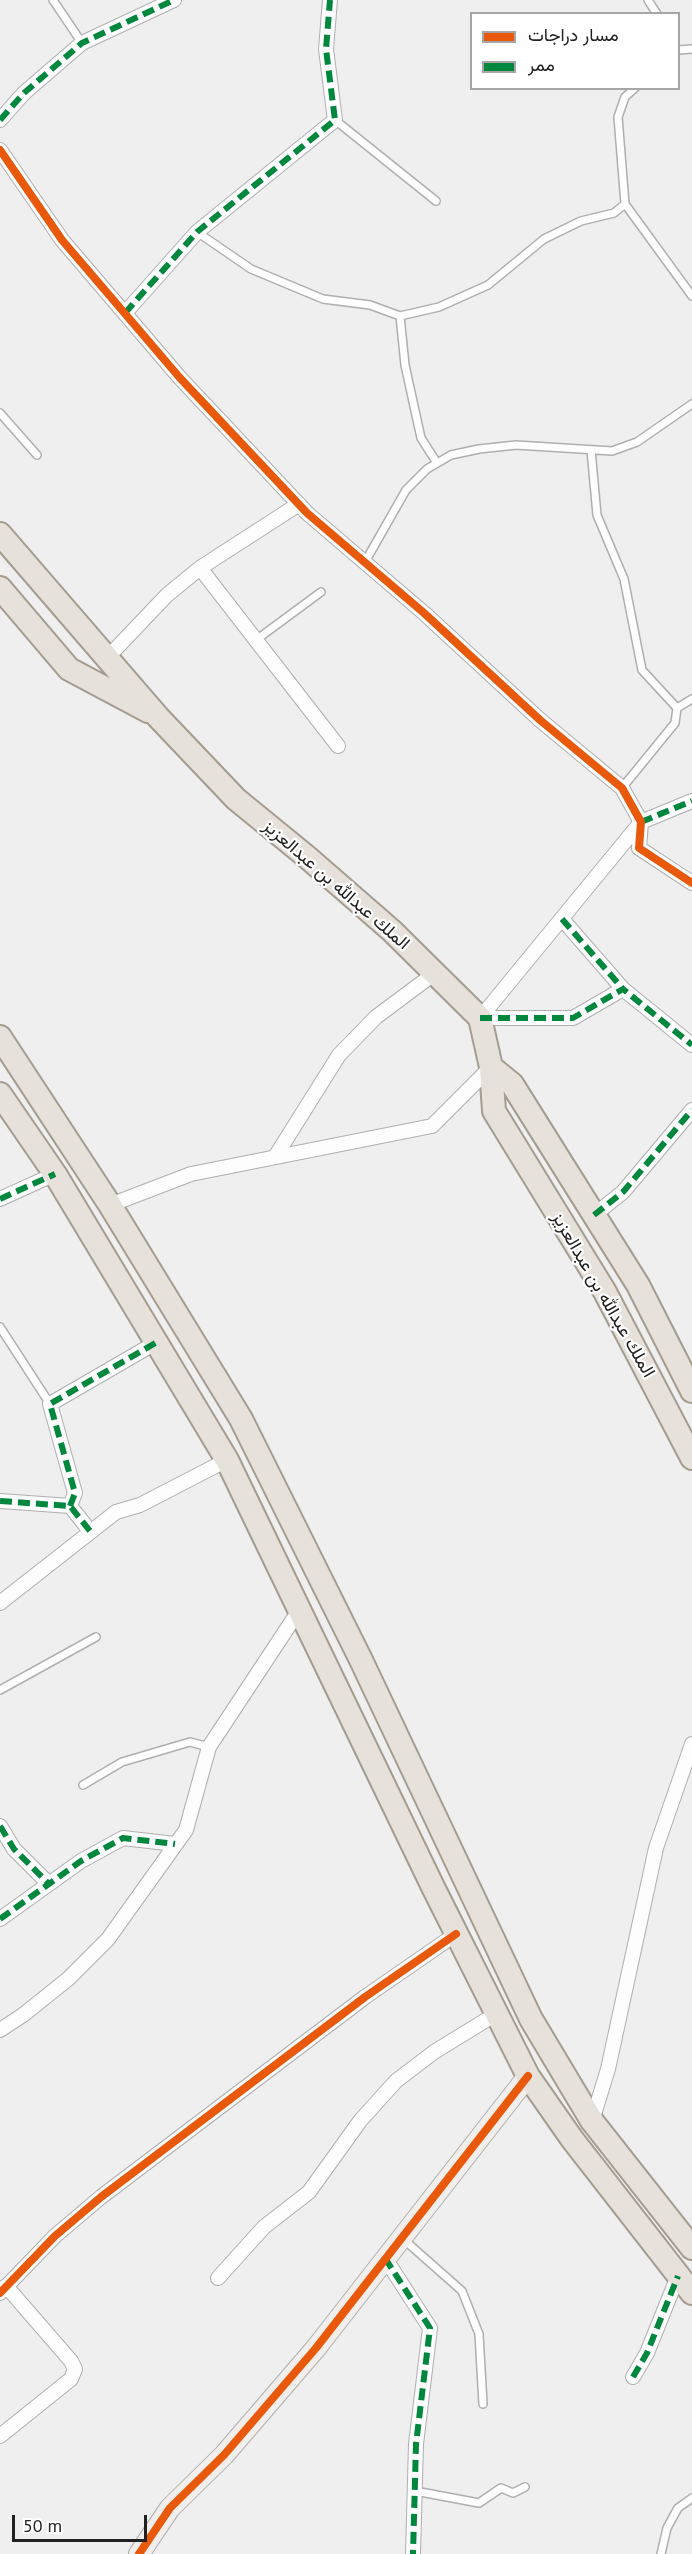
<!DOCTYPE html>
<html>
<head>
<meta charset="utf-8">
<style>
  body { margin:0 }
  #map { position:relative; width:692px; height:2554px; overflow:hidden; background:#efeff0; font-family:"PT Sans",Vazirmatn,sans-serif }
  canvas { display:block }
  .legend { position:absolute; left:470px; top:12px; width:210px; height:78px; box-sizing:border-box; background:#fff; border:2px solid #a6a6a6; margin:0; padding:8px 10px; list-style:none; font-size:18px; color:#212121 }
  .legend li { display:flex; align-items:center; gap:12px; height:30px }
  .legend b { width:30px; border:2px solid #a6a6a6 }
  .scale { position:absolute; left:12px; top:2515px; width:135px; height:27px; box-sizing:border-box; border:3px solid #212121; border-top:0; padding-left:8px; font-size:18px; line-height:21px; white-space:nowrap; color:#212121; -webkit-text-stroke:4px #fff; paint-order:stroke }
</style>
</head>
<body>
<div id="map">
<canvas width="692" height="2554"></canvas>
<ul class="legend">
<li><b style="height:8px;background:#e8590c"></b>مسار دراجات</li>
<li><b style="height:8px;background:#00873e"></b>ممر</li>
</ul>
<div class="scale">50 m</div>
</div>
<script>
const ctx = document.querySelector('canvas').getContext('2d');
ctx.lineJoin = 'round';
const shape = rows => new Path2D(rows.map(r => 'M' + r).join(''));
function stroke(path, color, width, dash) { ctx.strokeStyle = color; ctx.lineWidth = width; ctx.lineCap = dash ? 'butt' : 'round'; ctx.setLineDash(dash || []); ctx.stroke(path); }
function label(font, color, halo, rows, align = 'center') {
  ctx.font = font + ' "PT Sans",Vazirmatn,sans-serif'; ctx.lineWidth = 4.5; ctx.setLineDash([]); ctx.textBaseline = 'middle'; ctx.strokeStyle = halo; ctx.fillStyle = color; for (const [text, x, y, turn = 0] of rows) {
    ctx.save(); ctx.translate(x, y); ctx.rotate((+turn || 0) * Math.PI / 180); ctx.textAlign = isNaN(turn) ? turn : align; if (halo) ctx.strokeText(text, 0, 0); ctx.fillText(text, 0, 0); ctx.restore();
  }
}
const lane = shape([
  [53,0,82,43],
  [648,0,657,14],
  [678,50,692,49],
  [335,120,436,201],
  [625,204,618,117,625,97,635,88],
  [197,232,251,269,323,299,370,305,400,316,439,307,488,285,544,239,581,221,614,213,625,204,692,296],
  [400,316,405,365,421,438,437,463],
  [0,413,37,455],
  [591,450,597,515,624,579,642,670,677,708],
  [365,562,406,490,427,469,451,455,479,449,516,445,612,451,637,442,692,404],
  [256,640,321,592],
  [622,788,675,723,677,708,692,699],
  [0,1327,50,1404],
  [0,1690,96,1637],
  [83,1785,122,1762,190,1742,209,1747],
  [402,2238,462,2291,479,2334,483,2404],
  [415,2491,479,2503,501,2488,513,2493,525,2487],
  [661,2554,667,2528,678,2508,692,2498]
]);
const street = shape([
  [0,120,24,93,82,43,174,0],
  [0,150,62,240,180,378,307,513,424,613,540,720,622,788,641,822,639,848,692,883],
  [125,313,197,232,335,120,326,49,330,0],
  [200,568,338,746],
  [108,657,167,595,200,568,299,504],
  [562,919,623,989],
  [480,1018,641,822,692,801],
  [480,1018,573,1018,623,989,692,1045],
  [275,1157,339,1055,376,1017,435,973],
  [0,1199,55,1174],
  [110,1205,191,1174,432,1126,491,1067],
  [594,1215,623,1192,692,1110],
  [0,1501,70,1506,90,1531],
  [70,1506,75,1493,50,1404,157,1342],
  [0,1603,116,1512,140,1505,227,1460],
  [0,1826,14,1849,49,1884],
  [0,1919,81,1861,123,1838,175,1844],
  [0,2030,23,2015,68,1979,108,1939,186,1830,209,1747,300,1609],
  [592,2121,608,2069,656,1848,692,1744],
  [385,2258,430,2328,416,2444,413,2554],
  [218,2278,264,2227,309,2192,360,2121,396,2081,434,2052,496,2014],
  [0,2293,55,2236,101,2197,365,1997,456,1934],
  [633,2377,647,2353,678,2276],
  [0,2436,71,2379,75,2369,71,2361,6,2286]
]);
const secondary = shape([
  [139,2554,170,2508,224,2455,316,2348,528,2076]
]);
const primary = shape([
  [0,534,158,717,236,799,307,857,392,931,480,1018,491,1067,494,1111,605,1292,692,1458],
  [0,588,69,669,148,711],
  [0,1037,110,1205,241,1419,361,1660,531,2019,592,2121,692,2248],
  [491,1067,512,1084,638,1285,692,1391],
  [0,1094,55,1174,227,1460,433,1887,528,2076,572,2139,692,2293]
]);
stroke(lane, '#afafb0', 10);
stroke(street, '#afafb0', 16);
stroke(secondary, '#afafb0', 22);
stroke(primary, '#a59c90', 26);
stroke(lane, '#fdfdfd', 7);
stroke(street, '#fdfdfd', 14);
stroke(secondary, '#f1eeeb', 20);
stroke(primary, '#e6e1da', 22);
stroke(shape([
  [0,120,24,93,82,43,174,0],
  [125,313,197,232,335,120,326,49,330,0],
  [641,822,692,801],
  [562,919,623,989],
  [480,1018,573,1018,623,989,692,1045],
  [0,1199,55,1174],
  [594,1215,623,1192,692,1110],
  [0,1501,70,1506,90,1531],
  [70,1506,75,1493,50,1404,157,1342],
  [0,1826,14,1849,49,1884],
  [0,1919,81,1861,123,1838,175,1844],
  [385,2258,430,2328,416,2444,413,2554],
  [633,2377,647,2353,678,2276]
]), '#00873e', 6, [12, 6]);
stroke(shape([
  [0,150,62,240,180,378,307,513,424,613,540,720,622,788,641,822,639,848,692,883],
  [0,2293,55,2236,101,2197,365,1997,456,1934],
  [139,2554,170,2508,224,2455,316,2348,528,2076]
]), '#e8590c', 8);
label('18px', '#212121', '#fff', [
  ["الملك عبدالله بن عبدالعزيز",336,885,41],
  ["الملك عبدالله بن عبدالعزيز",603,1295,60]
]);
</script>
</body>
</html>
